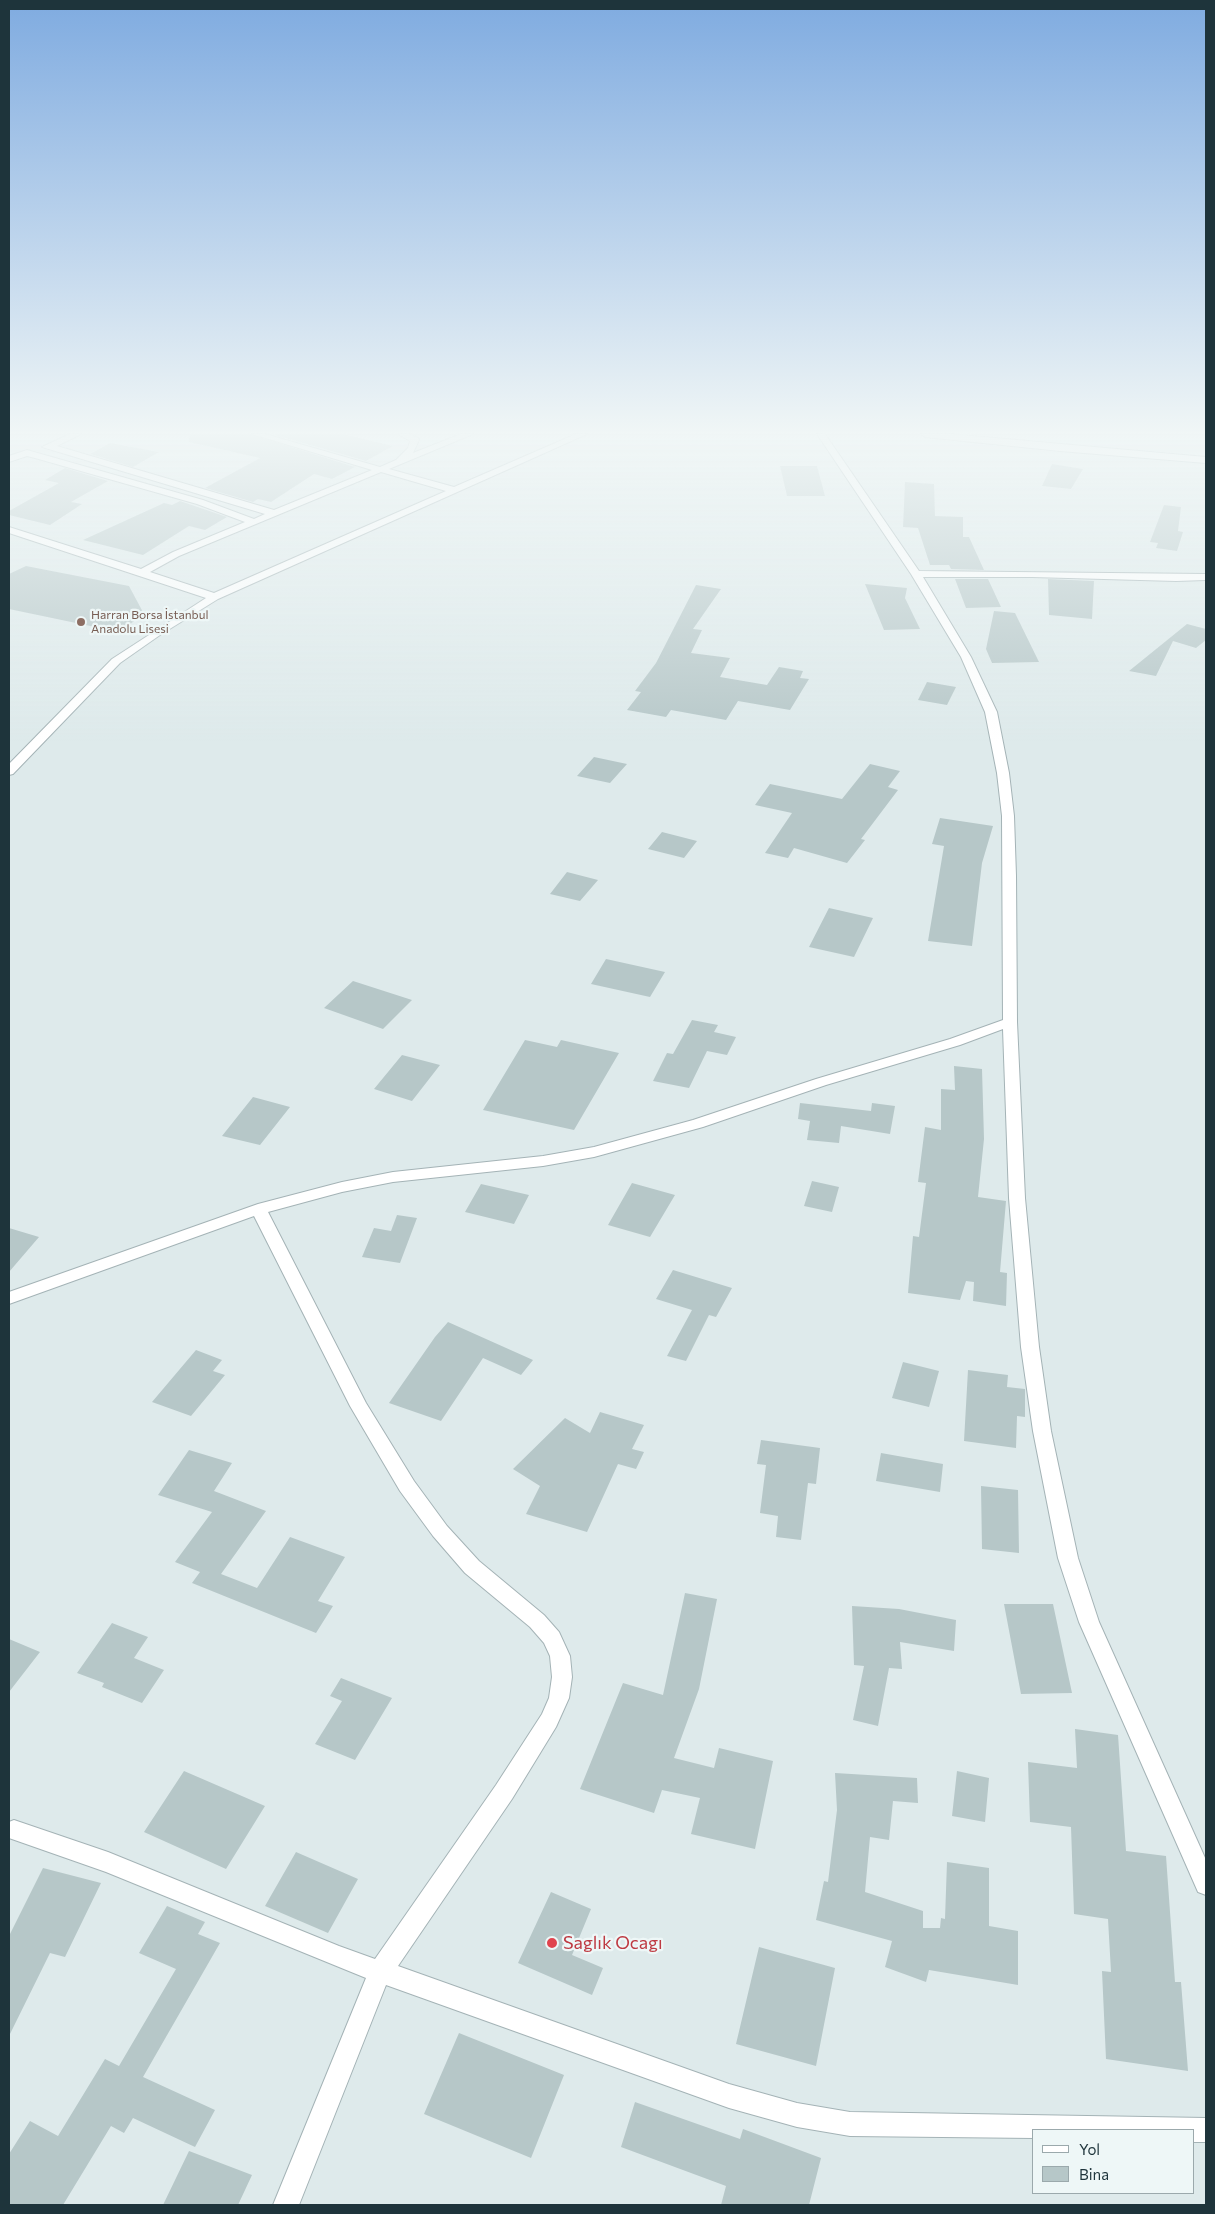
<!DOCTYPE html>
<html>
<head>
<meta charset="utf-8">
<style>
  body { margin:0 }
  #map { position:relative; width:1215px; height:2214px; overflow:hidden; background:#deeaeb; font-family:Commissioner,sans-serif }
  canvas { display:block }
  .frame { position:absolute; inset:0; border:10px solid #1e343b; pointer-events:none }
  .legend { position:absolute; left:1032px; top:2129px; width:162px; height:65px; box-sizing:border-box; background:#eef7f7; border:1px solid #9ba9ac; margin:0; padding:6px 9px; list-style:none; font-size:15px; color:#1e343b }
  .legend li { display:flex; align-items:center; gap:10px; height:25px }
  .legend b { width:25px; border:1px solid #9ba9ac }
</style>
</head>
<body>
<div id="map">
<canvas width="1215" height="2214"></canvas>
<div class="frame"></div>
<ul class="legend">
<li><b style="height:6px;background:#fff"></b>Yol</li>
<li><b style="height:14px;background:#b6c7c8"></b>Bina</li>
</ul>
</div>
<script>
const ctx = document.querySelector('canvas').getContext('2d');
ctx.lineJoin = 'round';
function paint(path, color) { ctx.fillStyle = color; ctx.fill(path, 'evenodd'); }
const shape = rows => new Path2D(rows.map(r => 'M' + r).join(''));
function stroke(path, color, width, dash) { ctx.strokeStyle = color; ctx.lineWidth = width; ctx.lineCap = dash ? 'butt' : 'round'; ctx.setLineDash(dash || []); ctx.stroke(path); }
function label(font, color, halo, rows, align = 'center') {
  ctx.font = font + ' Commissioner,sans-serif'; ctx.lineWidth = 4.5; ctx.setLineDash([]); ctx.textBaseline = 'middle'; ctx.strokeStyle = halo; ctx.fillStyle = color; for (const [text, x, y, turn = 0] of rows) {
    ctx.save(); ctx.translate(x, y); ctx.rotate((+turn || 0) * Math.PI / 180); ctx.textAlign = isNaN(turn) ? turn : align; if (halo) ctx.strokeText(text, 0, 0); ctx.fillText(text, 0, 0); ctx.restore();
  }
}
paint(shape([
  [190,434,250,434,355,467,332,479,314,474,271,502,258,499,253,502,205,488,260,458,189,442],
  [272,434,343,434,393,446,366,461],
  [110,443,159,452,133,467,90,454],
  [1052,464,1083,469,1071,489,1042,486],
  [780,466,817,466,825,496,787,496],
  [65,468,108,481,71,502,82,504,50,525,9,515,9,511,59,483,45,480],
  [905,482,934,484,935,516,963,517,963,537,969,537,984,570,951,569,949,565,930,565,918,528,903,527],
  [180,501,227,517,205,530,189,526,143,555,83,540,164,503,172,505],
  [1164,505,1181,507,1178,531,1183,532,1177,551,1156,548,1158,543,1150,542],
  [26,566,129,586,144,614,119,632,9,609,9,574],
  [955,579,988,579,1001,607,966,608],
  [1048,579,1094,581,1092,619,1049,615],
  [865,584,907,588,905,598,920,629,884,630],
  [696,585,721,589,693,629,702,630,691,653,730,658,720,677,767,685,779,667,803,671,800,678,809,679,790,710,738,701,726,720,671,710,666,717,627,710,641,692,635,691,656,663],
  [994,611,1015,613,1039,662,992,663,986,649],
  [1187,624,1206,629,1206,640,1196,648,1173,641,1156,676,1129,671],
  [927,682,956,687,947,705,918,700],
  [594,757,627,764,610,783,577,776],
  [870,764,900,771,888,787,898,790,861,839,865,840,847,863,794,848,788,858,765,853,792,813,755,805,770,784,842,799],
  [940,818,993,826,982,863,972,946,928,941,944,846,932,844],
  [662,832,697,841,684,858,648,849],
  [567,872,598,880,580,901,550,894],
  [829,908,873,918,854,957,809,947],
  [606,959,665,972,650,997,591,984],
  [353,981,412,1000,383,1029,324,1008],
  [692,1020,718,1025,714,1032,736,1037,727,1055,707,1051,689,1088,653,1081,667,1053,673,1054],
  [525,1040,557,1047,561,1040,619,1053,574,1130,483,1110],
  [402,1055,440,1065,412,1101,374,1089],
  [954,1066,982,1069,984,1139,978,1197,1006,1201,1000,1272,1007,1273,1006,1306,973,1301,974,1282,966,1281,960,1300,908,1293,913,1236,919,1237,926,1183,918,1182,925,1127,941,1130,941,1089,955,1090],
  [253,1097,290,1107,260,1145,222,1136],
  [800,1103,871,1111,872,1103,895,1106,890,1134,841,1126,839,1143,807,1140,810,1121,798,1119],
  [812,1181,839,1187,832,1212,804,1206],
  [632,1183,675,1195,650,1237,608,1225],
  [481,1184,529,1195,514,1224,465,1212],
  [397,1215,417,1218,400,1263,362,1257,374,1228,391,1231],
  [9,1228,39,1237,9,1272],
  [673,1270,732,1288,716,1317,709,1315,686,1361,667,1356,692,1310,656,1299],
  [448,1322,533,1360,521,1375,483,1358,441,1421,389,1403,435,1337],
  [196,1350,222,1360,213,1371,225,1375,191,1416,152,1402],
  [903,1362,939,1371,929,1407,892,1398],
  [968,1370,1008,1375,1007,1387,1025,1389,1025,1417,1017,1416,1016,1448,964,1441],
  [600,1412,644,1425,632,1449,644,1452,636,1469,618,1464,587,1532,526,1514,540,1486,513,1469,565,1418,590,1433],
  [761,1440,820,1448,816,1484,808,1483,801,1540,776,1537,778,1516,760,1513,766,1465,757,1464],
  [189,1450,232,1463,214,1491,266,1511,221,1574,257,1588,290,1537,345,1557,318,1601,333,1606,316,1633,192,1583,200,1572,175,1562,212,1512,158,1495],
  [881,1453,943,1464,940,1492,876,1481],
  [981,1486,1018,1490,1019,1553,982,1549],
  [685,1593,717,1599,699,1689,674,1758,714,1768,719,1748,773,1761,755,1849,691,1834,700,1798,662,1790,654,1813,580,1789,623,1683,663,1695],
  [1004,1604,1053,1604,1072,1693,1021,1694],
  [852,1606,899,1609,956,1620,954,1651,900,1642,902,1669,889,1668,878,1726,853,1720,864,1666,854,1665],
  [112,1623,148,1637,134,1658,164,1670,142,1703,102,1687,104,1683,77,1673],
  [9,1639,40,1652,9,1692],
  [341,1678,392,1698,355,1760,315,1744,342,1701,330,1696],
  [1075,1729,1118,1735,1126,1851,1166,1856,1175,1982,1181,1982,1188,2071,1106,2059,1102,1971,1111,1972,1108,1919,1074,1914,1071,1827,1030,1822,1028,1762,1077,1768],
  [184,1771,265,1806,226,1869,144,1832],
  [957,1771,989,1778,985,1822,952,1816],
  [835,1773,917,1778,918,1803,893,1801,889,1840,870,1837,865,1892,923,1911,923,1928,940,1928,941,1918,945,1919,947,1862,989,1868,989,1926,1018,1931,1018,1985,929,1970,926,1982,885,1967,892,1941,816,1920,824,1881,828,1882,837,1810],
  [296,1852,358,1879,328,1933,265,1906],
  [43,1868,101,1883,65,1957,50,1953,9,2036,9,1936],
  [551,1892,591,1909,572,1955,603,1968,592,1995,518,1963],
  [167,1906,205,1922,198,1934,220,1943,143,2077,215,2110,195,2147,133,2118,124,2133,111,2126,63,2205,9,2205,9,2154,30,2121,58,2136,105,2059,119,2066,176,1969,139,1953],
  [759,1947,835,1968,816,2066,736,2044],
  [459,2033,564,2075,531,2158,424,2114],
  [635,2102,740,2139,743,2129,821,2158,809,2205,721,2205,726,2186,621,2147],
  [189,2151,252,2175,238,2205,163,2205]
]), '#b6c7c8');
const minor = shape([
  [70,434,81,434,57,446,274,510,372,470,252,434,265,434,380,467,396,460,408,448,410,441,398,434,409,434,418,438,419,440,413,453,461,434,473,434,389,469,454,487,576,434,587,434,218,599,160,635,120,663,13,774,9,775,9,764,112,659,206,598,9,533,9,527,141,569,173,552,245,522,197,504,35,458,27,456,9,462,9,456,27,450,203,500,254,519,265,514,42,447,70,434],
  [381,472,446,491,214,593,150,572,179,556,381,472],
  [817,434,825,434,919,571,1206,574,1206,580,1176,581,1032,577,923,577,971,657,997,712,1009,773,1014,816,1016,876,1017,1022,1025,1198,1039,1347,1051,1431,1078,1558,1099,1622,1206,1860,1206,1895,1198,1892,1079,1622,1058,1558,1033,1431,1021,1347,1009,1198,1003,1029,960,1045,826,1085,703,1127,594,1157,543,1166,393,1182,342,1192,268,1212,366,1403,414,1481,447,1526,479,1561,544,1615,559,1632,570,1656,572,1677,569,1698,556,1727,512,1799,398,1966,729,2084,797,2103,850,2112,1206,2118,1206,2142,1194,2142,1194,2130,1034,2130,1034,2138,850,2136,797,2127,729,2108,386,1985,299,2205,273,2205,366,1978,106,1872,9,1838,9,1822,14,1820,108,1852,339,1946,375,1959,496,1785,542,1714,549,1698,552,1677,550,1656,544,1643,530,1627,465,1573,433,1536,400,1491,350,1406,254,1216,9,1304,9,1292,258,1204,342,1182,393,1172,543,1156,594,1147,693,1120,816,1079,950,1039,1003,1020,1002,816,997,773,985,712,961,657,911,574,817,434],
  [921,434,950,434,1206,457,1206,463,1060,451,925,437,921,434]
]);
stroke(minor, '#a4b3b6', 2);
paint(minor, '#fff');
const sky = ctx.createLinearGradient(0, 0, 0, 744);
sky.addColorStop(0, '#7fabe0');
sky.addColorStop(0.58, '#f0f6f6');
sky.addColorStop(1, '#f0f6f600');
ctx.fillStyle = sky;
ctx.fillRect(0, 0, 1215, 744);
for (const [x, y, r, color] of [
  [81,622,5,"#8d6e63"],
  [552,1943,6,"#e0444e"]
]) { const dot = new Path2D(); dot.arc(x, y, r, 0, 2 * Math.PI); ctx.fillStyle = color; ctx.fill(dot); stroke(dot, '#eef7f7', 2); }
label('12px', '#785e54', '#eef7f7', [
  ["Harran Borsa İstanbul",91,615],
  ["Anadolu Lisesi",91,629]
], 'left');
label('18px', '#be3a42', '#eef7f7', [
  ["Saglık Ocagı",563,1943]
], 'left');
</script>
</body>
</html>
